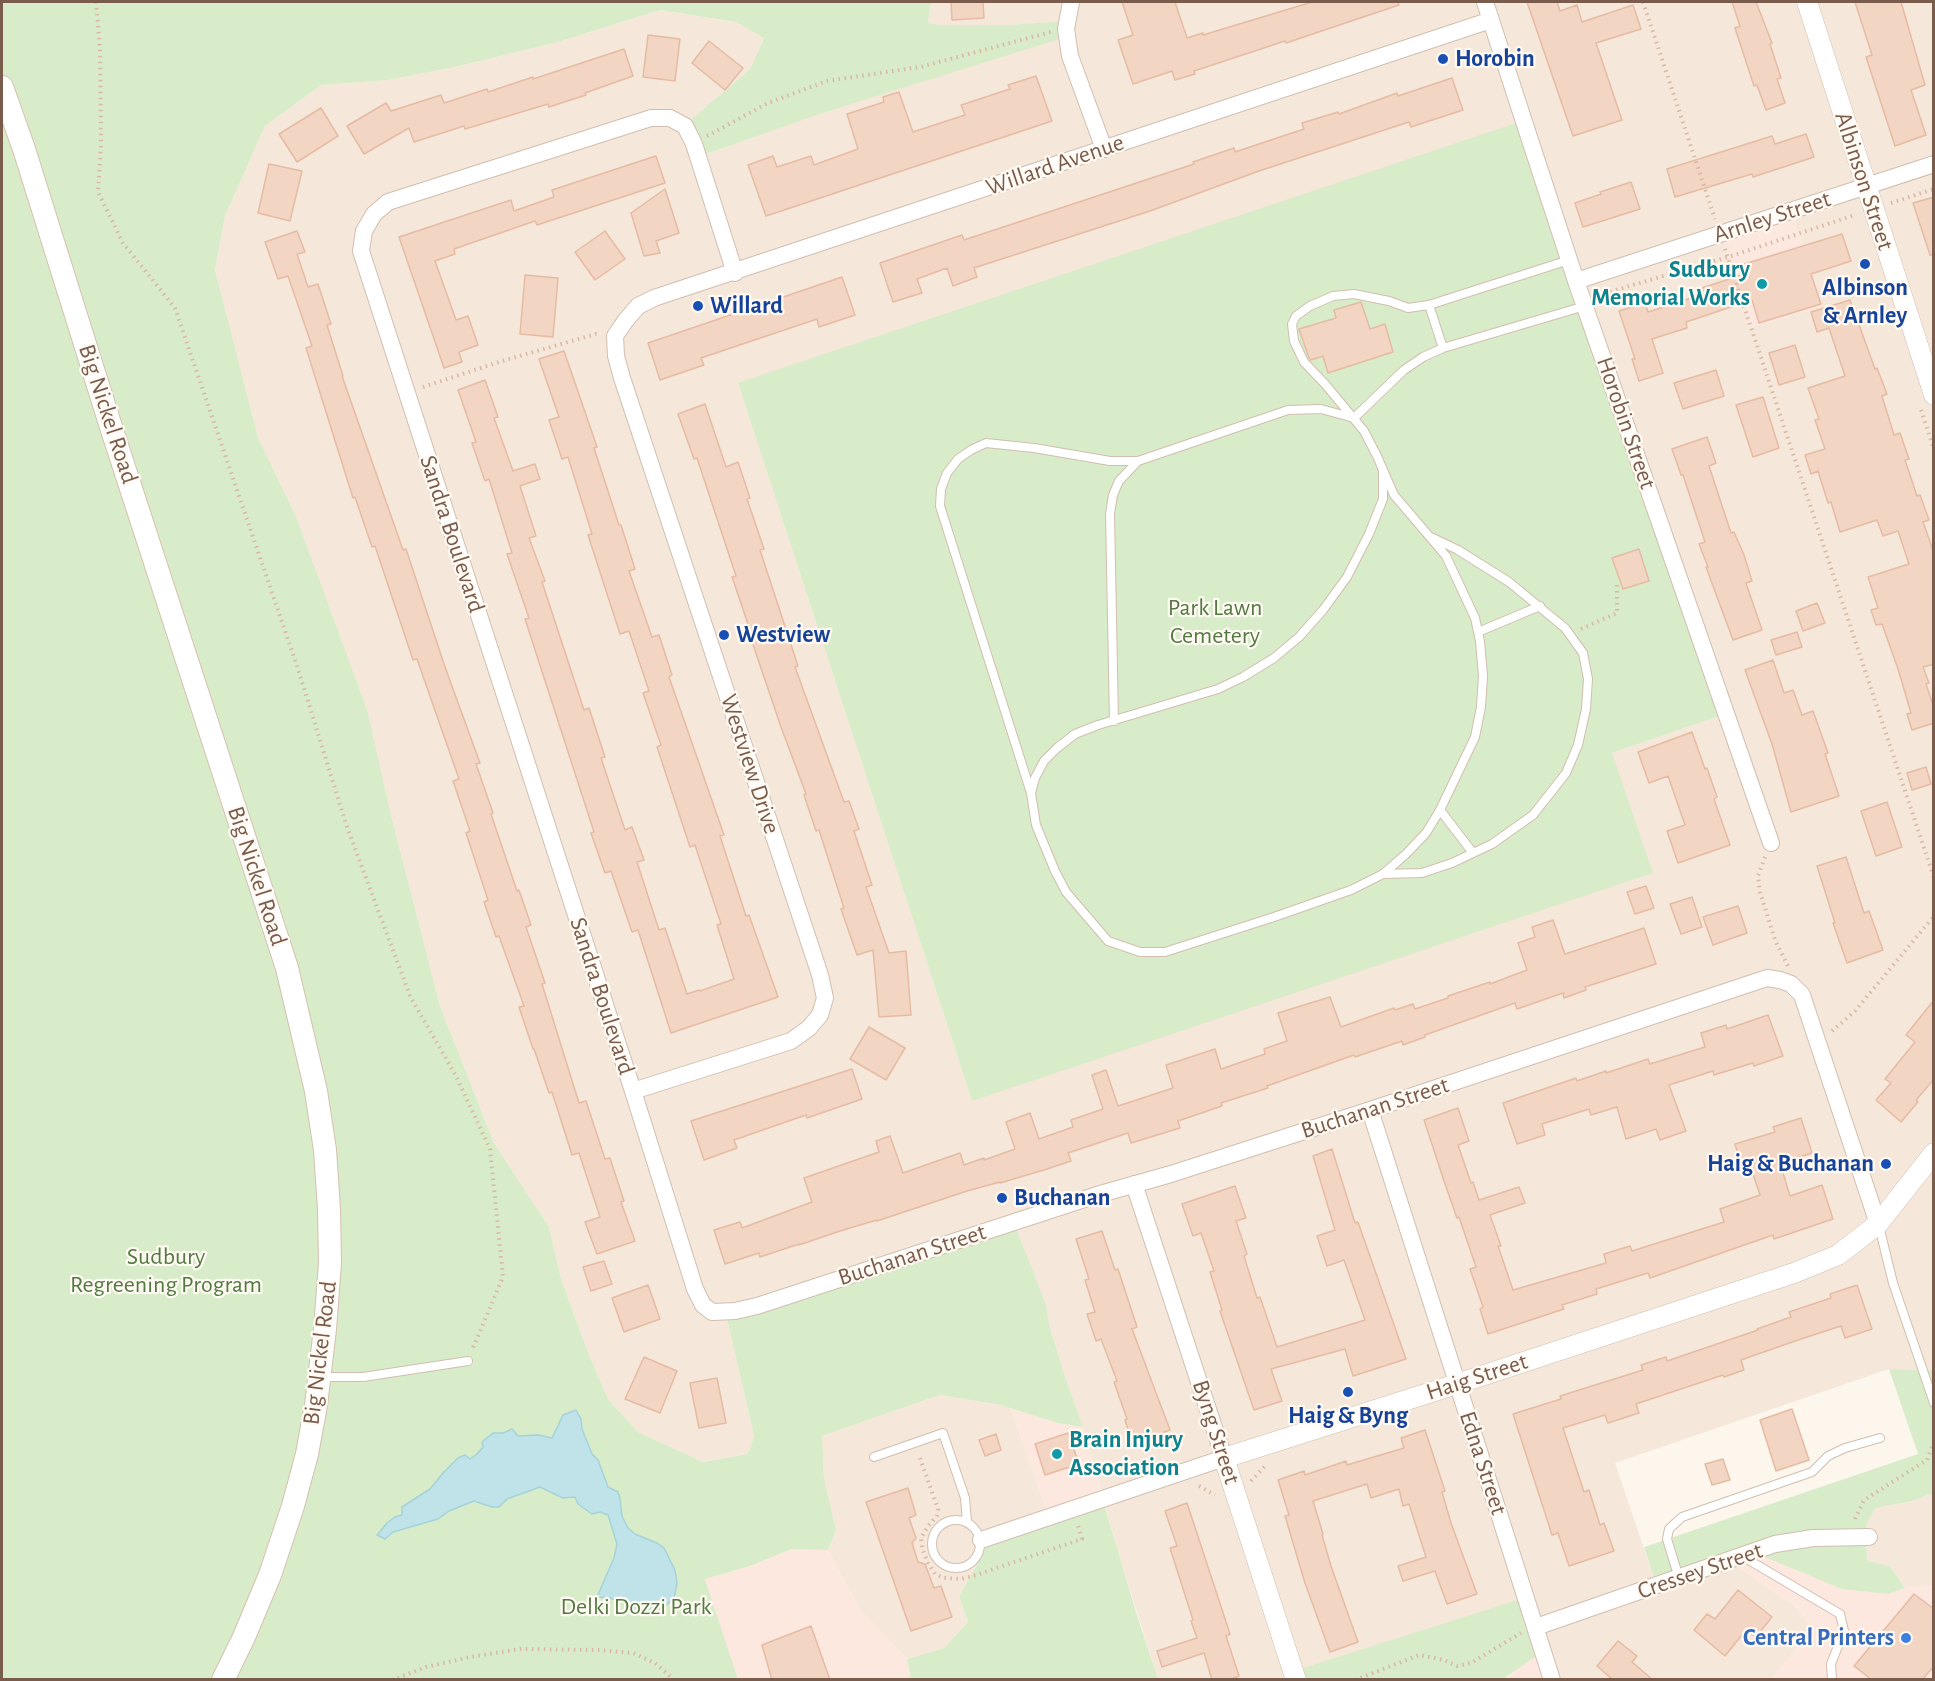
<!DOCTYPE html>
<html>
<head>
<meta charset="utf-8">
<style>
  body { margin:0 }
  #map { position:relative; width:1935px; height:1681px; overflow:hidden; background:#fdf6ec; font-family:"Alegreya Sans",sans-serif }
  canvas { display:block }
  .frame { position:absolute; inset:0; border:3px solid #7a5c4d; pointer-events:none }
</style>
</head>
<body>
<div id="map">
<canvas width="1935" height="1681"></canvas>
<div class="frame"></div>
</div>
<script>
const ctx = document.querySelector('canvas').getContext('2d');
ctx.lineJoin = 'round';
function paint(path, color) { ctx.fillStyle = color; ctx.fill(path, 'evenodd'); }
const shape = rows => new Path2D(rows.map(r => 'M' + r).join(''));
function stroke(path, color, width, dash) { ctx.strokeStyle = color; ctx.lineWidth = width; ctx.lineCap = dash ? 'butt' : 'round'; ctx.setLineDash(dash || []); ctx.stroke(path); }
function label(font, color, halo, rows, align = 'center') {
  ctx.font = font + ' "Alegreya Sans",sans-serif'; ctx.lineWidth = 4.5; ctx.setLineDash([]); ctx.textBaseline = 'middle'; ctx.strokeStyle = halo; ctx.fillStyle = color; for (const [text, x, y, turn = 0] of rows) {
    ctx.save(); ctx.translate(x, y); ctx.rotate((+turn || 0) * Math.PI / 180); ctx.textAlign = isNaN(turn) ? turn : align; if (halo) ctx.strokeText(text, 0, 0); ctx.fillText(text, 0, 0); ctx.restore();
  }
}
paint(shape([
  [931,2,1933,2,1933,1370,1889,1369,1615,1463,1657,1587,1730,1561,1796,1607,1813,1628,1772,1679,1553,1679,1549,1670,1297,1679,1158,1679,1119,1555,1083,1427,1066,1380,1049,1324,1046,1304,1012,1221,725,1310,754,1436,748,1454,703,1462,638,1432,608,1399,587,1350,561,1279,549,1227,494,1143,440,1006,391,815,368,712,297,519,258,437,215,270,225,216,265,126,321,85,388,80,455,67,558,42,660,10,736,22,764,37,750,69,687,123,702,156,1065,22,1009,25,940,25,928,23],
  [738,383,1724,714,1612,753,972,1101],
  [940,1395,1000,1405,1011,1409,1048,1515,984,1545,979,1561,959,1596,968,1622,944,1648,907,1659,859,1609,828,1550,836,1530,824,1478,822,1436],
  [1933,1493,1933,1586,1905,1588,1890,1566,1867,1561,1866,1526,1874,1508,1913,1501]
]), '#f5e8da');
paint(shape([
  [1792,211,1823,306,1752,328,1721,235],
  [1011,1409,1057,1423,1083,1427,1102,1497,1048,1515],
  [792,1549,828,1550,859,1609,907,1659,911,1679,738,1679,705,1579,750,1566],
  [1755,1553,1888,1594,1905,1588,1933,1586,1933,1679,1772,1679,1813,1628,1796,1607,1730,1561],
  [1536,1656,1553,1680,1503,1680]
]), '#fde8e0');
paint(shape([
  [2,2,931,2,928,23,940,25,1009,25,1066,21,1063,38,819,114,701,156,687,123,750,69,764,38,736,22,660,10,558,42,455,67,388,80,321,85,265,126,225,216,215,270,258,437,297,519,368,712,391,815,440,1006,494,1143,549,1227,561,1279,587,1350,608,1399,638,1432,703,1462,748,1454,754,1436,725,1310,1013,1221,1046,1304,1049,1324,1066,1380,1083,1427,1057,1423,1000,1405,940,1395,822,1436,824,1478,836,1530,828,1550,792,1549,750,1566,705,1579,738,1679,2,1680],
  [1522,121,1725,714,1612,753,1653,873,972,1101,738,383],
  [1889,1369,1933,1370,1933,1493,1913,1501,1875,1508,1866,1526,1867,1561,1890,1566,1905,1588,1888,1594,1842,1589,1755,1553,1657,1587,1644,1547,1918,1454],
  [1102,1497,1136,1612,1158,1679,911,1679,907,1659,944,1648,968,1622,959,1596,979,1561,984,1545],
  [1527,1597,1536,1656,1503,1679,1297,1680,1294,1671]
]), '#d8ecc9');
const water = shape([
  [576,1410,581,1419,582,1429,592,1454,598,1460,608,1487,618,1492,620,1499,622,1516,628,1528,635,1534,657,1543,664,1548,675,1570,677,1583,674,1598,660,1611,646,1612,610,1598,597,1597,614,1558,617,1544,608,1515,600,1512,592,1514,578,1504,575,1497,563,1498,540,1487,507,1499,499,1507,492,1507,474,1501,449,1511,438,1519,393,1532,385,1539,377,1535,387,1523,395,1517,402,1515,402,1507,430,1489,443,1473,458,1458,465,1455,470,1459,477,1454,483,1447,482,1442,493,1433,503,1433,512,1429,518,1436,538,1435,552,1438,563,1415,576,1410]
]);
paint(water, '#bfe3e8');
stroke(water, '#a5d3da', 1.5);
const building = shape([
  [951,2,983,2,984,18,952,20,951,2],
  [1122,2,1175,2,1187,38,1203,33,1203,35,1312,2,1398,2,1399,5,1286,43,1285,41,1194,71,1195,74,1175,80,1172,71,1133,84,1118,40,1133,35,1122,2],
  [1527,2,1557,2,1560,11,1577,5,1582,22,1633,5,1641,29,1596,43,1622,120,1573,136,1527,2],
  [1732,2,1756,2,1772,43,1770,44,1781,78,1777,79,1785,103,1766,110,1757,85,1754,86,1735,28,1740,26,1732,2],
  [1855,2,1901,2,1925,85,1911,90,1926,135,1895,146,1866,57,1872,55,1855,2],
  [648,35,680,39,675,81,643,77,648,35],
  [709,41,743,68,725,90,692,63,709,41],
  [624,49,633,76,585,93,586,95,549,107,548,104,465,129,464,126,414,142,409,128,364,154,347,126,386,103,391,111,441,95,444,103,487,89,488,92,533,77,533,79,624,49],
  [1036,76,1052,121,766,216,748,165,773,156,777,167,811,156,814,165,858,149,847,114,884,102,883,97,899,92,913,132,965,115,961,105,1010,89,1008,85,1036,76],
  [1452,78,1463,110,1411,127,1409,122,1259,171,1150,211,974,268,977,277,953,286,947,268,917,279,922,293,893,302,880,263,962,235,964,240,1194,164,1193,162,1234,148,1235,152,1304,129,1302,123,1338,112,1339,114,1397,93,1398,96,1452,78],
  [321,108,338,136,297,162,279,134,321,108],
  [1806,134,1814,157,1753,177,1752,174,1675,197,1667,169,1772,136,1775,144,1806,134],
  [656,156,665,183,537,225,535,221,454,249,455,254,435,261,456,320,468,316,478,345,459,352,462,362,444,368,399,237,511,200,514,211,554,197,552,190,656,156],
  [269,164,302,171,290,221,258,213,269,164],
  [1631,182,1640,209,1583,227,1575,203,1601,194,1600,192,1631,182],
  [665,189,679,233,656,241,660,253,644,256,631,213,665,189],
  [1934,197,1934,255,1930,255,1913,203,1934,197],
  [297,231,305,252,297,254,308,287,318,284,331,324,327,325,343,376,342,376,403,550,406,549,445,667,480,763,476,764,493,813,491,814,517,891,519,890,531,925,526,927,545,983,542,984,579,1103,586,1101,605,1159,610,1158,624,1201,621,1202,635,1241,597,1254,585,1222,600,1217,579,1153,572,1155,552,1092,549,1093,534,1049,533,1049,519,1007,524,1006,499,936,496,937,484,902,488,900,466,833,470,831,453,781,459,779,417,659,413,660,375,546,372,547,355,497,353,498,306,348,312,346,288,276,278,279,265,242,297,231],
  [605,231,625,259,595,280,575,252,605,231],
  [1842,234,1851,261,1811,274,1821,304,1759,323,1752,300,1686,322,1687,328,1652,339,1663,373,1639,381,1632,359,1635,359,1619,311,1645,303,1648,312,1701,295,1699,289,1744,274,1741,265,1842,234],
  [525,275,558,278,553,337,520,334,525,275],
  [842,277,855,315,819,327,817,319,701,358,704,365,660,380,648,343,842,277],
  [1850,300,1875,369,1877,368,1887,394,1882,396,1894,435,1900,433,1909,459,1905,460,1917,496,1920,495,1929,520,1923,522,1934,553,1934,664,1923,667,1929,683,1926,684,1934,708,1934,723,1912,730,1907,714,1911,713,1898,669,1882,624,1876,625,1871,610,1878,608,1868,577,1909,564,1898,531,1883,536,1877,520,1840,532,1831,502,1828,503,1818,471,1811,474,1805,455,1825,449,1815,420,1819,419,1808,388,1845,376,1829,328,1817,332,1811,312,1850,300],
  [1361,302,1370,329,1385,324,1393,352,1328,373,1323,356,1311,360,1309,358,1299,329,1336,318,1334,310,1361,302],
  [1795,345,1805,377,1779,385,1769,353,1795,345],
  [564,351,597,447,594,448,619,525,621,525,635,569,629,571,652,637,659,635,672,675,669,677,724,835,720,836,746,916,749,915,778,997,671,1033,638,930,632,932,611,871,605,873,591,833,594,832,525,619,529,618,507,554,512,553,489,479,485,481,472,443,476,442,458,390,485,380,498,417,494,418,513,471,535,464,540,479,520,486,536,536,529,538,545,581,542,582,584,710,589,708,605,757,601,758,625,830,632,827,644,860,637,862,659,930,665,928,687,994,699,990,700,991,734,979,717,925,721,924,695,845,690,847,657,747,661,745,643,693,649,691,629,631,620,634,588,535,592,534,568,457,562,459,549,420,559,417,539,359,564,351],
  [1716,370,1724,396,1683,409,1674,383,1716,370],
  [1763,397,1779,448,1753,457,1736,405,1763,397],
  [705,404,726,467,738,462,750,498,747,499,764,549,760,550,798,666,795,667,844,802,849,801,859,829,854,831,872,885,866,887,889,953,906,951,911,1015,879,1017,873,950,857,955,841,909,844,908,819,830,816,831,804,795,806,794,781,727,747,627,749,627,732,577,736,576,697,458,694,459,678,414,705,404],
  [1707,437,1716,463,1709,466,1731,533,1734,532,1744,555,1752,581,1746,583,1762,630,1733,640,1706,567,1708,567,1699,544,1705,542,1683,475,1681,475,1672,449,1707,437],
  [1639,549,1649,581,1623,589,1612,558,1639,549],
  [1817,603,1825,623,1803,631,1796,611,1817,603],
  [1797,632,1802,647,1776,655,1771,640,1797,632],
  [1773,660,1784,693,1793,690,1802,715,1813,711,1828,753,1825,754,1839,796,1791,812,1772,744,1745,670,1773,660],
  [1692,732,1705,769,1707,768,1717,797,1714,799,1730,845,1678,863,1667,831,1685,825,1668,776,1649,783,1638,752,1692,732],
  [1926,767,1931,784,1912,790,1907,773,1926,767],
  [1887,802,1902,847,1876,856,1861,811,1887,802],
  [1846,857,1864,913,1869,911,1883,950,1847,963,1833,923,1835,923,1817,866,1846,857],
  [1646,886,1654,908,1635,914,1627,892,1646,886],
  [1692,897,1702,927,1681,934,1670,904,1692,897],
  [1738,906,1747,933,1713,945,1703,917,1738,906],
  [1553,920,1565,954,1644,928,1656,964,1585,987,1586,990,1564,998,1563,993,1517,1009,1515,1003,1425,1035,1425,1037,1403,1045,1402,1041,1355,1057,1354,1055,1267,1086,1268,1088,1221,1103,1222,1106,1178,1121,1180,1128,1131,1143,1128,1133,1068,1153,1071,1161,1047,1169,1000,1183,1000,1182,967,1191,877,1221,877,1220,840,1231,799,1245,799,1244,760,1257,759,1253,725,1264,714,1230,740,1222,742,1228,812,1202,804,1178,879,1152,876,1141,890,1136,903,1173,960,1153,964,1165,984,1158,984,1160,1015,1149,1006,1122,1030,1113,1039,1139,1073,1127,1071,1120,1103,1109,1092,1075,1106,1070,1118,1106,1173,1088,1166,1065,1215,1049,1221,1069,1265,1054,1264,1049,1287,1041,1278,1013,1330,997,1341,1027,1394,1008,1395,1010,1413,1004,1415,1009,1448,998,1448,996,1490,982,1490,984,1527,970,1518,943,1535,937,1532,927,1553,920],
  [1934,1000,1934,1079,1916,1100,1918,1102,1901,1122,1876,1100,1891,1083,1885,1079,1915,1042,1906,1035,1934,1000],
  [1768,1015,1783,1056,1754,1066,1753,1063,1714,1075,1713,1071,1669,1085,1686,1131,1660,1140,1656,1129,1626,1139,1617,1107,1591,1115,1589,1109,1542,1124,1545,1135,1517,1144,1503,1103,1576,1078,1577,1081,1606,1071,1606,1073,1648,1059,1650,1064,1705,1047,1701,1033,1726,1025,1727,1029,1768,1015],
  [869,1027,905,1048,886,1080,850,1059,869,1027],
  [852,1069,862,1099,807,1118,806,1115,734,1140,737,1148,704,1160,691,1121,852,1069],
  [1458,1108,1469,1141,1458,1145,1471,1183,1473,1182,1479,1200,1519,1187,1525,1203,1490,1215,1501,1246,1498,1246,1513,1290,1606,1263,1604,1254,1630,1246,1632,1251,1724,1222,1720,1209,1760,1195,1750,1165,1742,1168,1735,1144,1775,1132,1773,1127,1801,1118,1812,1153,1780,1163,1790,1196,1822,1185,1833,1219,1774,1239,1773,1235,1650,1278,1648,1273,1596,1289,1597,1294,1562,1305,1564,1309,1488,1334,1480,1309,1483,1307,1470,1269,1476,1267,1459,1217,1457,1218,1444,1181,1424,1120,1458,1108],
  [1332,1149,1355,1223,1358,1222,1406,1359,1353,1376,1345,1349,1271,1369,1282,1401,1254,1410,1220,1311,1222,1310,1210,1272,1214,1271,1201,1233,1193,1236,1182,1204,1235,1186,1246,1218,1236,1221,1247,1254,1244,1256,1257,1298,1260,1297,1277,1347,1365,1320,1344,1260,1327,1266,1317,1236,1335,1230,1313,1156,1332,1149],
  [1102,1231,1115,1270,1118,1269,1137,1327,1132,1329,1170,1430,1132,1443,1125,1420,1127,1419,1114,1382,1117,1381,1101,1339,1096,1341,1087,1314,1095,1312,1085,1280,1089,1279,1076,1239,1102,1231],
  [604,1261,612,1284,591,1291,583,1267,604,1261],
  [648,1285,660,1319,624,1332,612,1298,648,1285],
  [1857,1285,1872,1329,1845,1338,1841,1326,1798,1340,1741,1360,1744,1370,1724,1377,1723,1375,1636,1404,1639,1413,1608,1423,1605,1415,1563,1428,1584,1492,1589,1490,1600,1525,1604,1523,1614,1551,1569,1566,1558,1533,1552,1535,1513,1414,1561,1399,1560,1396,1643,1370,1641,1365,1666,1357,1667,1361,1758,1330,1757,1329,1791,1317,1789,1312,1831,1298,1830,1294,1857,1285],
  [644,1357,677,1371,660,1413,625,1399,644,1357],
  [717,1378,726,1423,699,1428,690,1383,717,1378],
  [1792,1409,1809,1460,1776,1471,1760,1420,1792,1409],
  [1425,1430,1445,1491,1442,1492,1451,1523,1477,1594,1447,1604,1435,1571,1403,1581,1398,1566,1426,1557,1409,1504,1403,1506,1399,1489,1371,1498,1367,1484,1313,1501,1323,1534,1322,1535,1331,1566,1358,1642,1330,1652,1305,1583,1285,1516,1289,1515,1278,1480,1304,1471,1305,1475,1346,1461,1347,1465,1404,1448,1401,1438,1425,1430],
  [1068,1433,1079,1464,1045,1475,1035,1444,1068,1433],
  [996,1434,1001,1450,985,1456,979,1440,996,1434],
  [1723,1459,1730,1480,1712,1485,1705,1464,1723,1459],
  [908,1488,916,1515,909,1518,916,1538,912,1543,918,1562,925,1564,934,1588,941,1586,952,1617,911,1631,866,1502,908,1488],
  [1187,1503,1230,1634,1226,1636,1239,1676,1229,1680,1212,1680,1204,1653,1162,1667,1157,1651,1197,1638,1191,1621,1193,1620,1170,1548,1177,1546,1165,1511,1187,1503],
  [1738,1590,1772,1617,1756,1637,1746,1630,1725,1656,1694,1630,1707,1614,1715,1619,1738,1590],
  [1914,1594,1934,1609,1934,1666,1922,1680,1872,1680,1854,1666,1914,1594],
  [811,1626,830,1680,772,1680,762,1645,811,1626],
  [1618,1641,1637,1656,1632,1662,1653,1680,1613,1680,1597,1666,1618,1641]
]);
paint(building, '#f3d5c3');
stroke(building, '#e6bba3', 1.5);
const service = shape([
  [1429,305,1443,348],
  [1383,470,1383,499,1369,534,1347,577,1323,610,1299,637,1274,658,1243,677,1218,689,1098,725,1075,734,1057,748,1044,761,1035,778,1031,793,1036,825,1055,871,1066,892,1108,941,1140,952,1165,952,1274,917,1351,890,1383,874,1406,854,1426,833,1440,810,1475,737,1481,707,1483,676,1480,641,1475,618,1446,556,1394,495,1383,470,1377,456,1364,431,1325,384,1304,362,1294,341,1292,324,1296,316,1310,306,1333,296,1354,294,1389,301,1408,308,1429,305,1569,260],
  [1478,632,1540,606],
  [1114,721,1110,514,1113,495,1119,481,1138,461,1288,410,1321,409,1354,418,1404,370,1423,357,1443,348,1585,306],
  [1031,793,940,506,941,489,947,473,958,459,971,450,986,443,1034,448,1110,461,1138,461],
  [1440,810,1473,853],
  [1383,874,1422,873,1452,863,1492,844,1533,815,1566,773,1578,745,1586,709,1588,679,1583,653,1565,628,1509,582,1458,550,1433,538],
  [1879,1226,1893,1283,1934,1403],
  [320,1377,363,1377,468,1361],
  [874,1457,943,1433,965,1498,967,1522],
  '932 1544a24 24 0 1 1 48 0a24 24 0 1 1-48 0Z',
  [1742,1556,1840,1614,1844,1631,1831,1664,1832,1680],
  [1679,1578,1667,1539,1669,1529,1682,1517,1812,1472,1828,1456,1845,1448,1880,1438]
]);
const minor = shape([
  [1071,2,1066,29,1070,56,1104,149],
  [1485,2,1576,281,1771,843],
  [735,273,694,144,685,126,670,118,651,118,388,202,374,214,364,231,361,251,633,1091,695,1289,703,1305,712,1312,735,1311,757,1306,1097,1195,1171,1174,1370,1110,1767,978,1780,980,1791,984,1802,995,1878,1224],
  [1576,281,1934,164],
  [633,1091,791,1041,809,1028,820,1015,825,998,820,975,622,378,616,356,615,336,626,320,638,306,654,298,1491,20],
  [1370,1110,1552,1680],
  [981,1540,1224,1458,1134,1184],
  [1536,1627,1775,1544,1813,1538,1869,1537]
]);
const tertiary = shape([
  [1807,2,1934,395],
  [1296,1680,1224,1458,1457,1384,1794,1273,1838,1255,1878,1224,1934,1153]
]);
const secondary = shape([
  [2,87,24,149,111,427,287,968,316,1091,325,1150,329,1209,330,1263,325,1329,316,1405,307,1454,293,1506,270,1575,244,1637,223,1680]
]);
stroke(service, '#d1beb0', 10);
stroke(minor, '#d1beb0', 18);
stroke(tertiary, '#d1beb0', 21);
stroke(secondary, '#d6c0b0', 24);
stroke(shape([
  [96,2,100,49,101,144,98,192,123,243,175,308,298,669,346,824,410,996,456,1076,490,1149,503,1277,472,1350],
  [1643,2,1715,219],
  [707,136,768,103,827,81,920,67,1051,32],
  [1891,203,1934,189],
  [1725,249,1934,878],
  [1604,300,1603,298,1609,292,1728,257,1855,215],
  [423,387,502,361,596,334,600,335],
  [1921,410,1934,449],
  [1581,629,1617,613,1617,585],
  [1765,857,1758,876,1760,892,1775,940,1788,966],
  [1832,1031,1855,1011,1934,916],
  [920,1458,938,1509,937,1516,928,1526,921,1538,922,1548,928,1563,935,1574,944,1578,961,1579,976,1575,1082,1539,1078,1525],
  [1251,1481,1265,1466],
  [1199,1486,1215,1495],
  [1855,1519,1864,1500,1927,1460,1934,1442],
  [392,1680,426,1667,470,1657,520,1649,599,1650,633,1653,655,1663,674,1680],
  [1355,1680,1419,1655,1444,1660,1457,1666,1471,1663,1521,1633]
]), '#d9b8a5', 4, [1.5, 4.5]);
stroke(service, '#fff', 8);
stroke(minor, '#fff', 16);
stroke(tertiary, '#fff', 20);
stroke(secondary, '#fff', 22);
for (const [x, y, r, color] of [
  [1443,59,6,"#1a4fb4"],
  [1865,264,6,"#1a4fb4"],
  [1762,284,6,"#0f9aa8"],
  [698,306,6,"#1a4fb4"],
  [724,635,6,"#1a4fb4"],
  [1886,1164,6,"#1a4fb4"],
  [1002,1198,6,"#1a4fb4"],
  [1348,1392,6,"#1a4fb4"],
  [1057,1454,6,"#0f9aa8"],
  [1906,1638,6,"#3f7fe0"]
]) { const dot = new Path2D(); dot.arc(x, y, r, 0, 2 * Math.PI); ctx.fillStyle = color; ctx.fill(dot); stroke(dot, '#fffaf3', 2); }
label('bold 24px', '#164399', '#fffaf3', [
  ["Horobin",1455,59],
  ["Albinson",1865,288,"center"],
  ["& Arnley",1865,316,"center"],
  ["Willard",710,306],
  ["Westview",736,635],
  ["Haig & Buchanan",1874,1164,"right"],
  ["Buchanan",1014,1198],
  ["Haig & Byng",1348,1416,"center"]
], 'left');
label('24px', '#7a5c4d', '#fffaf3', [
  ["Willard Avenue",1055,165,-19],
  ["Albinson Street",1864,181,72],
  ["Arnley Street",1772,217,-18],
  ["Big Nickel Road",108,414,72],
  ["Horobin Street",1626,423,71],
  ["Sandra Boulevard",452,534,72],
  ["Westview Drive",750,764,72],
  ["Big Nickel Road",257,876,72],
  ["Sandra Boulevard",602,996,72],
  ["Buchanan Street",1375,1108,-18],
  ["Buchanan Street",912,1255,-18],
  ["Big Nickel Road",320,1353,-83],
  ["Haig Street",1477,1377,-18],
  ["Byng Street",1216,1432,72],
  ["Edna Street",1483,1463,72],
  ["Cressey Street",1700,1571,-19]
]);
label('bold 24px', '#0d838f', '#fffaf3', [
  ["Sudbury",1750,270],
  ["Memorial Works",1750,298],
  ["Brain Injury",1069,1440,"left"],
  ["Association",1069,1468,"left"]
], 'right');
label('24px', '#537a41', '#fffaf3', [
  ["Park Lawn",1215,608],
  ["Cemetery",1215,636],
  ["Sudbury",166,1257],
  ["Regreening Program",166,1285],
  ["Delki Dozzi Park",636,1607]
]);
label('bold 24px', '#366cbe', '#fffaf3', [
  ["Central Printers",1894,1638]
], 'right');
</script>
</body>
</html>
